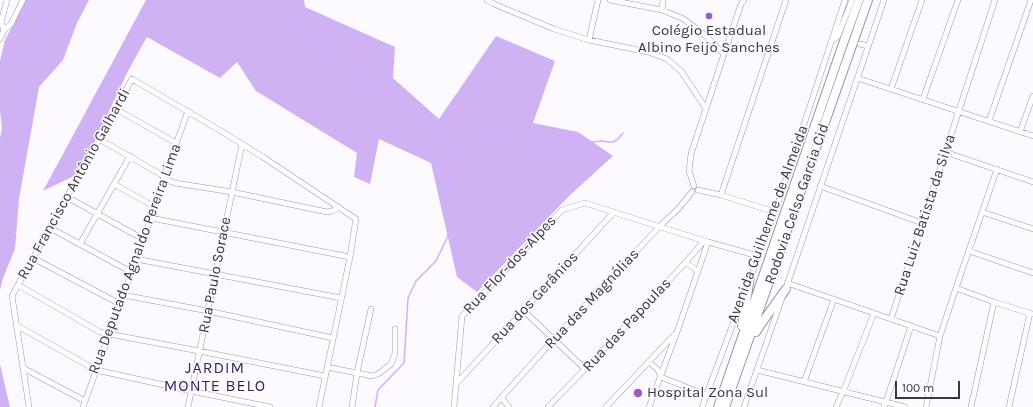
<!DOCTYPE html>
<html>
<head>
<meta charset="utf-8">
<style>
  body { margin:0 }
  #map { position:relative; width:1033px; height:407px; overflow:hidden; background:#fcf9ff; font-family:Karla,sans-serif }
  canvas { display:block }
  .scale { position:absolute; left:895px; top:381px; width:65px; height:18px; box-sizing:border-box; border:2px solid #3b3740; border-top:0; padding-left:5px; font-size:12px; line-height:14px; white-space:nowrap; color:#3b3740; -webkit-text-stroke:3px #fcf9ff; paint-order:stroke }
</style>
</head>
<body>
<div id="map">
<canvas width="1033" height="407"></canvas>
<div class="scale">100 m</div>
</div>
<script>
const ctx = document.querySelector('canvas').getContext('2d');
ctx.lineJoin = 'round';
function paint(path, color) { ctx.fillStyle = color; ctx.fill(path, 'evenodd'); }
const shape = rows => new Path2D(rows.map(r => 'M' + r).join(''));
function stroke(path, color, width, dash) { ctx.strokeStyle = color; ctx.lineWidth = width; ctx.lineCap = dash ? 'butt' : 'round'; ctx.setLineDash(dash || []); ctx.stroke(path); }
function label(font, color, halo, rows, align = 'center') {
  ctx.font = font + ' Karla,sans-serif'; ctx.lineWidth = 3; ctx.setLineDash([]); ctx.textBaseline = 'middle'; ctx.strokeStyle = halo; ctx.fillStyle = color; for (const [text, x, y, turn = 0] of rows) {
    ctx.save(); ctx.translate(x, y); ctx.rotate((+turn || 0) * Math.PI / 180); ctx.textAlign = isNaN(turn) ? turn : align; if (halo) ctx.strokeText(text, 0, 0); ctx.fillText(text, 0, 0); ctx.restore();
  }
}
paint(shape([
  [26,0,89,0,77,23,63,60,39,87,19,199,15,249,3,278,0,290,0,138,2,128,0,111,0,61,5,40],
  [146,0,304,0,305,7,395,47,393,78,439,119,496,36,555,61,533,123,578,132,613,156,569,196,477,292,457,277,431,163,379,139,370,184,354,177,357,153,256,91,237,62,220,78,147,37,128,71,80,173,43,191],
  [0,364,10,407,0,407]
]), '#d0b2f4');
stroke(shape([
  [260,0,313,39,346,69,449,135,454,210,448,236,436,261,416,281,408,298,404,363,378,390,375,407],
  [449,135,553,139,580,143,602,141,608,142,613,142,618,139,623,133],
  [0,243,5,231,16,177,23,93,30,52,42,25,58,0],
  [0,406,0,407]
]), '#d3adff', 1.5);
const minor = shape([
  [487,0,494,4,554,29,589,40,648,52,667,59,681,71,697,95,706,109],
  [610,0,662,10,682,18,689,23,706,36,724,54],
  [662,10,663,0],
  [4,30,1,22,7,0],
  [0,39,4,30,11,24,23,0],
  [589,40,598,0],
  [833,40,838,36,852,0],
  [860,44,868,46],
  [857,78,1033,136],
  [891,89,922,0],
  [923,99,958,0],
  [116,109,176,143],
  [989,121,1031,0],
  [1020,132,1033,96],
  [99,139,160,174,170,181,175,183,232,192,327,212,332,211,339,207],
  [945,152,1033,182],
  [114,184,155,207],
  [694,186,689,171,691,154,724,54,741,4,744,0],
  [820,186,922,223],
  [698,190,721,195,775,212],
  [721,195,786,0],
  [67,197,143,239],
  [982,212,1033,229],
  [151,218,350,257],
  [50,228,131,272],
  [80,244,130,156],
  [969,251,1033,273],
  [33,258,120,304],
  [136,259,341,298],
  [685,263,694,268,698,272],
  [750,279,775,212,845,0],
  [787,283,940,336],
  [18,285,100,332,109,334,199,351,325,376],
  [956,288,994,302,1032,314],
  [785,291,884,0],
  [123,295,208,311,333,338],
  [523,310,585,369],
  [891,319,995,0],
  [16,325,96,370,191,391,270,407],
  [649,362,658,370,661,377,706,395],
  [327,367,372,376,378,374,391,364,395,354,395,329],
  [23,368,85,401],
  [757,370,905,407],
  [804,382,834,299],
  [456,384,614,212],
  [502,398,509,407],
  [29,407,12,296,132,79,221,131,263,157,356,219,350,257,319,407],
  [83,407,155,207,164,177,188,111],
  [188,407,242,144],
  [352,407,357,373,371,309],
  [454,407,462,316,562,210,585,203,708,242,758,256],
  [493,407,554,339,660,226,679,208,692,192],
  [548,407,585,369,685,263,704,241],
  [606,407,675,334],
  [649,407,677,332,708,242],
  [702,407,744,294],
  [744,407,782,298],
  [836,407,843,392,874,313],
  [884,407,886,402,911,326],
  [926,407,940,336,956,288,997,169],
  [971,407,994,302],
  [1009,407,1030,313]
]);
const highway = shape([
  [742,326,750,277],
  [756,332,761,324,786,289],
  [718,407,844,41,859,0],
  [725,407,868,0]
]);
stroke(minor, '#a096ad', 6);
stroke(highway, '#a096ad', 10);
stroke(minor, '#fff', 5);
stroke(highway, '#fff', 8);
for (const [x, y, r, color] of [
  [709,16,4,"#9659d0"],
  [638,393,5,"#9659d0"]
]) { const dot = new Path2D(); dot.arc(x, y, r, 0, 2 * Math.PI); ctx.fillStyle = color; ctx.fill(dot); stroke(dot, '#fcf9ff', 1.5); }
label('15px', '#3b3740', '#fcf9ff', [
  ["Colégio Estadual",709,31],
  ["Albino Feijó Sanches",709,48],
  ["Hospital Zona Sul",647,393,"left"]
]);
label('15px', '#3b3740', '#fcf9ff', [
  ["Rua Francisco Antônio Galhardi",74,184,-61],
  ["Rodovia Celso Garcia Cid",797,204,-71],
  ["Rua Luiz Batista da Silva",925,215,-72],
  ["Avenida Guilherme de Almeida",768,224,-70],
  ["Rua Deputado Agnaldo Pereira Lima",135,259,-70],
  ["Rua Flor-dos-Alpes",510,265,-47],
  ["Rua Paulo Sorace",215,275,-79],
  ["Rua dos Gerânios",535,298,-47],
  ["Rua das Magnólias",592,299,-47],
  ["Rua das Papoulas",627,325,-47]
]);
ctx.letterSpacing = '1px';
label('16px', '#3c1f57', '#fcf9ff', [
  ["JARDIM",215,368],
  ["MONTE BELO",215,386]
]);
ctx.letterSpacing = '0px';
</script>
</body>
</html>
